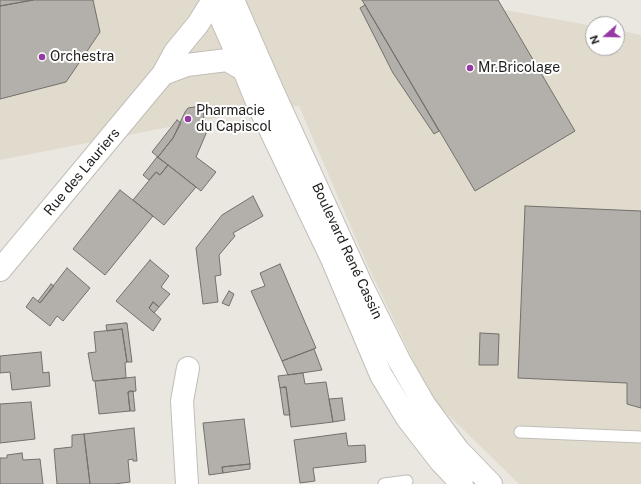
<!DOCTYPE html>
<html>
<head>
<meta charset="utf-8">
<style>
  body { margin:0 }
  #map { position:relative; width:641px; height:484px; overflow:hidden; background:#eae7e1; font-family:"Public Sans",sans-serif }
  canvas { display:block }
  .north { position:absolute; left:585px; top:16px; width:40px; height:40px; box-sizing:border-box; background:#fff; border:1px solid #a6a5a5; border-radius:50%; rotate:250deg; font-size:11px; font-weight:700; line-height:16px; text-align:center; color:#201f1d }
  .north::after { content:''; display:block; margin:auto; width:14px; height:18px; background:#9639a4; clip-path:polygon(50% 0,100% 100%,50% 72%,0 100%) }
</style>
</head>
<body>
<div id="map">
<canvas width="641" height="484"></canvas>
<div class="north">N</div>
</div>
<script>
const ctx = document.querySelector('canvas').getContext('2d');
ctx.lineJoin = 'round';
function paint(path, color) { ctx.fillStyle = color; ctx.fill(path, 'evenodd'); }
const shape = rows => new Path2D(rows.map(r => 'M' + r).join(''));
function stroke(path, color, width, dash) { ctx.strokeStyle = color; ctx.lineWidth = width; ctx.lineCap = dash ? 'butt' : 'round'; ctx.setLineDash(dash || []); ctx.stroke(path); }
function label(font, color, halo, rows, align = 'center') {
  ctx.font = font + ' "Public Sans",sans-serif'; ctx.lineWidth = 4; ctx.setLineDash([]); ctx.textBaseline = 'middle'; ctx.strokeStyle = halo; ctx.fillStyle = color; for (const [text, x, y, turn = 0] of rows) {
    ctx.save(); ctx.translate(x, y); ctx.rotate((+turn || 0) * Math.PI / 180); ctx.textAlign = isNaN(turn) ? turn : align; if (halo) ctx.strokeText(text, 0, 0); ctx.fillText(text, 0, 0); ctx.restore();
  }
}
paint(shape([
  [0,0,451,0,593,26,593,48,617,48,617,30,641,35,641,484,519,484,431,398,366,262,299,106,251,111,0,160]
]), '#e1dbce');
const building = shape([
  [0,0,33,0,0,6,0,0],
  [33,0,93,0,100,32,66,82,0,99,0,6,33,0],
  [362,0,498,0,575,131,475,191,362,0],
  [365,5,439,131,434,134,393,73,360,8,365,5],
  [195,107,200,108,203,111,204,116,203,121,201,126,208,129,196,157,216,172,201,191,158,157,173,138,185,112,188,108,195,107],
  [177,120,181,123,173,138,158,157,152,152,177,120],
  [203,121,211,125,208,129,201,126,203,121],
  [157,157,168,165,160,175,156,172,149,180,143,175,157,157],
  [168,165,196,187,164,225,133,200,156,172,160,175,168,165],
  [120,190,153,216,105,275,73,249,120,190],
  [253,196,263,216,233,233,235,236,219,255,221,275,215,276,218,302,203,304,196,248,222,215,253,196],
  [525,206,641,211,641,408,627,404,627,383,518,378,525,206],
  [150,260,169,276,161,287,170,294,159,307,153,302,149,308,161,319,153,331,116,301,150,260],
  [280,264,316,348,282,361,251,291,265,286,260,273,280,264],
  [67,268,90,288,63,321,57,316,50,326,26,307,33,297,40,303,67,268],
  [51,284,54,286,40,303,38,301,51,284],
  [229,291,234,294,229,306,222,303,229,291],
  [153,302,159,307,154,313,149,308,153,302],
  [125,323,127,323,132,362,127,362,122,329,107,331,106,325,125,323],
  [122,329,127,362,125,363,126,378,93,381,88,353,96,352,94,332,122,329],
  [480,333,499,334,498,365,479,365,480,333],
  [314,349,322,370,288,375,282,361,314,349],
  [41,352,43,373,49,372,50,386,12,390,10,372,0,373,0,356,41,352],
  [303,373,305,384,326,382,333,422,291,427,286,387,280,388,278,376,303,373],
  [135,377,136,391,128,392,130,411,99,414,95,381,135,377],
  [284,387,286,387,290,415,284,415,280,388,284,387],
  [130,391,133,391,135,411,130,411,128,392,130,391],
  [342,398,345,420,333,422,329,399,342,398],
  [31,402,35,439,0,443,0,404,31,402],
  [244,419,250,464,222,467,223,473,209,475,203,423,244,419],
  [134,428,137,461,133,461,133,459,128,460,130,482,114,484,90,484,84,434,134,428],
  [346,433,348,446,365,445,366,462,313,468,315,481,300,483,294,440,346,433],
  [84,434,90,484,57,484,54,449,72,447,72,435,84,434],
  [22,453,23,460,40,459,43,484,0,484,0,458,7,458,7,455,22,453],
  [250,464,250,469,223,473,222,467,250,464]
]);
paint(building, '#b3b0ab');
stroke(building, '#73706b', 1);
const service = shape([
  [520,432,641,437],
  [384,484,407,481]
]);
const minor = shape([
  [163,74,187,65,227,60,244,70],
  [0,270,163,74,175,52,198,24,213,0],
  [187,484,182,401,188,368]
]);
const tertiary = shape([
  [213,0,244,70,257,102,332,259,381,375,407,418,441,462,462,484],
  [233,0,274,94,363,288,400,362,424,404,458,450,491,484]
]);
stroke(service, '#c0beb8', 13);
stroke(minor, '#c0beb8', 24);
stroke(tertiary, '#c0beb8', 24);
stroke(service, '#fff', 11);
stroke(minor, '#fff', 22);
stroke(tertiary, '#fff', 22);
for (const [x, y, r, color] of [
  [42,57,4,"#9639a4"],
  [470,68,4,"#9639a4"],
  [188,119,4,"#9639a4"]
]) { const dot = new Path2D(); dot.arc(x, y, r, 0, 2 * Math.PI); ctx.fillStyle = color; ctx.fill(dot); stroke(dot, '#fff', 1.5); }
label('14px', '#201f1d', '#fff', [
  ["Orchestra",50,57],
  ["Mr.Bricolage",478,68],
  ["Pharmacie",196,111],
  ["du Capiscol",196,127]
], 'left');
label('14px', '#201f1d', '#fff', [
  ["Rue des Lauriers",82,172,-50],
  ["Boulevard René Cassin",347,251,65]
]);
</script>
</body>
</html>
